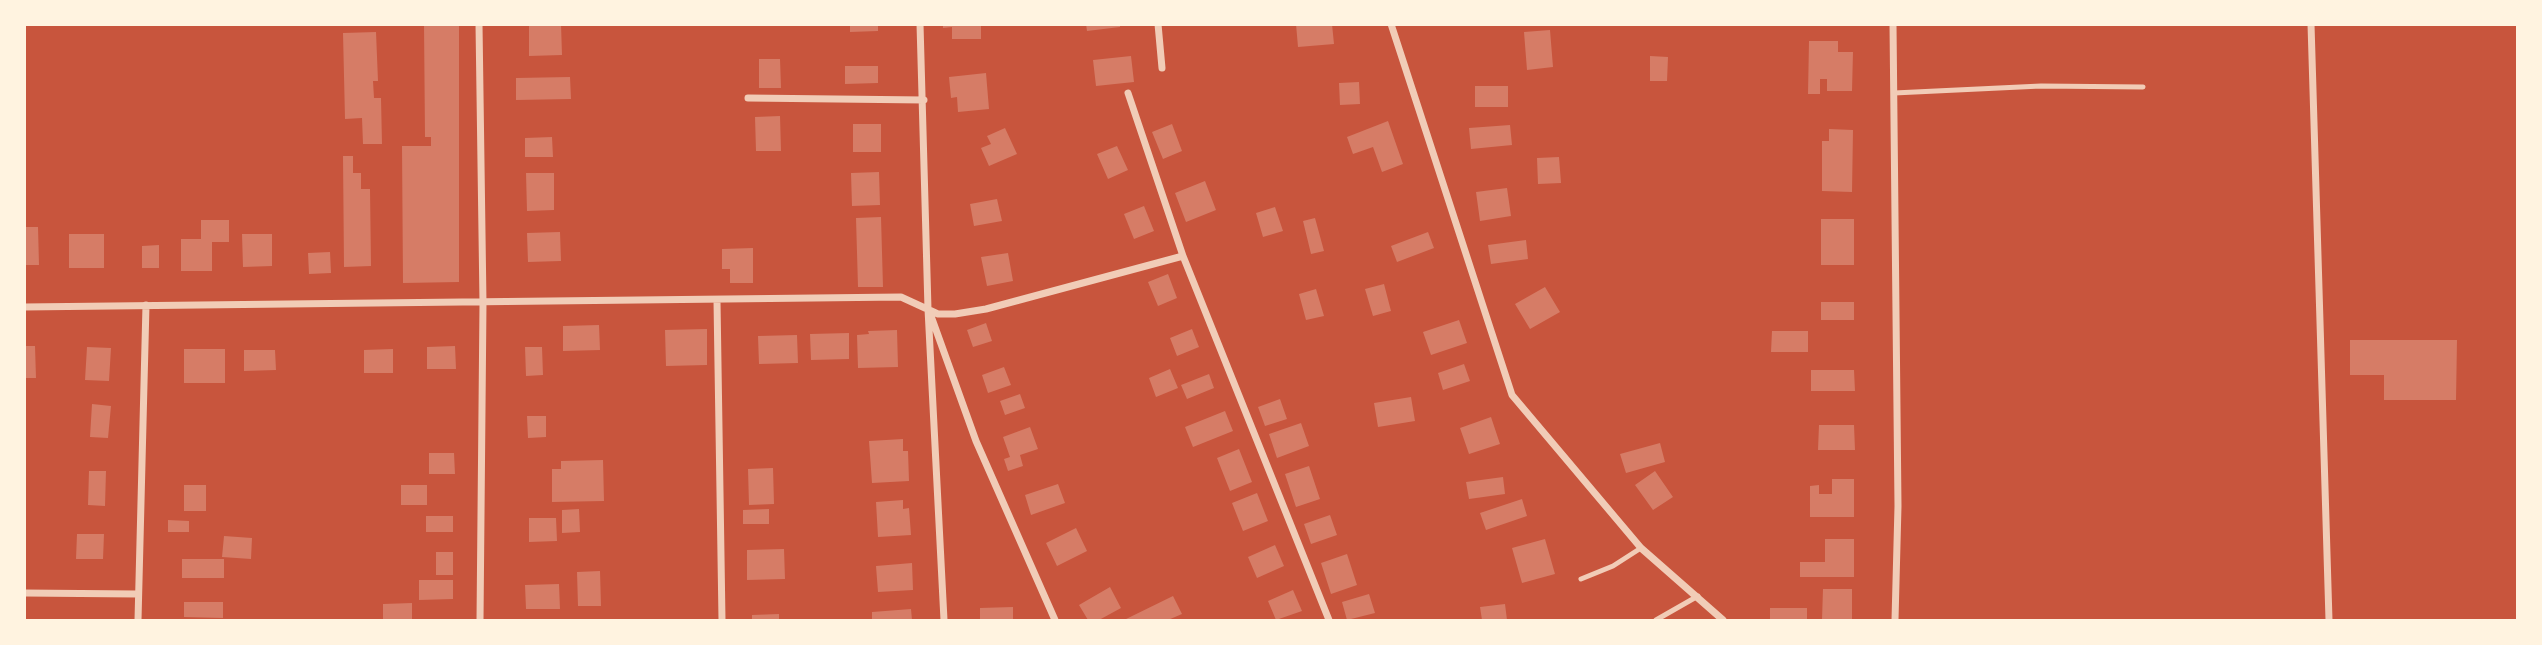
<!DOCTYPE html>
<html>
<head>
<meta charset="utf-8">
<style>
  body { margin:0 }
  #map { position:relative; width:2542px; height:645px; overflow:hidden; background:#c8553d; font-family:"DejaVu Sans",sans-serif }
  canvas { display:block }
  .frame { position:absolute; inset:0; border:26px solid #fff3e0; pointer-events:none }
</style>
</head>
<body>
<div id="map">
<canvas width="2542" height="645"></canvas>
<div class="frame"></div>
</div>
<script>
const ctx = document.querySelector('canvas').getContext('2d');
ctx.lineJoin = 'round';
function paint(path, color) { ctx.fillStyle = color; ctx.fill(path, 'evenodd'); }
const shape = rows => new Path2D(rows.map(r => 'M' + r).join(''));
function stroke(path, color, width, dash) { ctx.strokeStyle = color; ctx.lineWidth = width; ctx.lineCap = dash ? 'butt' : 'round'; ctx.setLineDash(dash || []); ctx.stroke(path); }
paint(shape([
  [424,24,459,24,459,282,403,283,402,146,431,146,431,137,425,137],
  [529,24,561,24,562,55,529,56],
  [850,24,878,24,878,31,850,32],
  [943,24,981,24,981,39,952,39,952,27,943,28],
  [1086,24,1120,24,1120,27,1087,31],
  [1296,24,1332,24,1334,44,1298,47],
  [1550,30,1553,67,1527,70,1524,32],
  [376,32,378,81,373,81,374,98,381,98,382,144,363,144,362,118,345,119,343,33],
  [1809,41,1838,41,1838,52,1853,52,1852,91,1827,91,1827,79,1820,79,1820,94,1808,94],
  [1131,56,1134,82,1096,86,1093,60],
  [1650,56,1668,57,1667,81,1650,81],
  [759,59,780,59,781,88,759,88],
  [845,66,878,66,878,83,845,84],
  [986,73,989,109,958,112,957,97,951,98,949,77],
  [570,77,571,99,516,100,516,78],
  [1359,82,1360,104,1340,105,1339,83],
  [1475,86,1508,86,1508,107,1475,107],
  [780,116,781,151,756,151,755,117],
  [1388,121,1403,164,1382,172,1373,147,1353,154,1347,137],
  [853,124,881,124,881,152,853,152],
  [1172,124,1182,151,1163,159,1152,132],
  [1510,125,1512,145,1471,149,1469,128],
  [1005,128,1017,154,989,166,981,148,991,144,987,136],
  [1829,129,1853,130,1852,192,1822,191,1822,141,1829,141],
  [552,137,553,157,525,157,525,138],
  [1117,146,1128,170,1108,179,1097,154],
  [343,156,353,156,353,173,361,173,361,189,370,189,371,266,344,267],
  [1559,157,1561,183,1538,184,1537,158],
  [879,172,880,205,852,206,851,173],
  [526,173,554,173,554,210,527,211],
  [1205,181,1216,210,1186,222,1175,193],
  [1507,188,1511,216,1480,221,1476,192],
  [997,199,1002,221,974,226,970,204],
  [1144,206,1154,231,1134,239,1124,214],
  [1275,207,1283,231,1263,237,1256,213],
  [881,217,883,287,858,287,856,218],
  [1315,218,1324,251,1311,254,1303,221],
  [1821,219,1854,219,1854,265,1821,265],
  [201,220,229,220,229,242,212,242,212,271,181,271,181,239,201,239],
  [24,227,38,227,39,265,24,265],
  [560,232,561,261,528,262,527,233],
  [1428,232,1434,248,1397,262,1391,246],
  [69,234,104,234,104,268,69,268],
  [242,234,272,234,272,266,243,267],
  [1526,240,1528,259,1491,264,1488,245],
  [159,245,159,268,142,268,142,246],
  [753,248,753,283,730,283,730,269,722,269,722,249],
  [330,252,331,273,309,274,308,253],
  [1008,253,1013,281,987,286,981,257],
  [1168,274,1177,298,1158,306,1148,282],
  [1384,284,1391,311,1373,316,1365,289],
  [1545,287,1560,312,1530,329,1515,304],
  [1316,289,1324,316,1306,320,1299,294],
  [1821,302,1854,302,1854,320,1821,320],
  [1459,320,1467,343,1431,355,1423,332],
  [986,323,992,341,973,347,967,330],
  [599,325,600,350,563,351,563,326],
  [707,329,707,365,666,366,665,330],
  [1192,329,1199,347,1177,356,1170,338],
  [897,330,898,367,858,368,857,335,869,334,868,331],
  [1772,331,1808,331,1808,352,1771,352],
  [849,333,849,359,811,360,810,334],
  [797,335,798,363,759,364,758,336],
  [2350,340,2457,340,2456,400,2384,400,2384,375,2350,375],
  [24,346,35,346,36,378,24,378],
  [455,346,456,369,427,369,427,347],
  [87,347,111,348,109,381,85,380],
  [525,347,542,347,543,375,526,376],
  [184,349,225,349,225,383,184,383],
  [393,349,393,373,364,373,364,350],
  [244,350,275,350,276,370,244,371],
  [1464,364,1470,381,1443,390,1438,373],
  [1004,367,1011,385,988,393,982,375],
  [1170,369,1178,388,1156,397,1149,378],
  [1811,370,1854,370,1855,391,1811,391],
  [1209,374,1214,388,1187,399,1181,385],
  [1020,394,1025,408,1005,415,1000,401],
  [1411,397,1415,421,1378,427,1374,403],
  [1280,399,1287,419,1265,426,1258,407],
  [92,404,111,406,108,438,90,437],
  [1225,411,1233,431,1193,447,1185,427],
  [527,416,546,416,546,437,528,438],
  [1491,417,1500,444,1469,454,1460,428],
  [1301,423,1309,446,1277,458,1269,434],
  [1819,425,1854,425,1855,450,1818,450],
  [1030,427,1038,449,1020,455,1023,466,1008,471,1004,459,1010,457,1003,437],
  [903,439,903,451,908,451,909,481,872,483,869,441],
  [1660,443,1665,462,1626,473,1620,454],
  [1239,449,1252,482,1230,491,1217,458],
  [429,453,454,453,455,474,429,474],
  [603,460,604,501,552,502,552,469,561,469,561,461],
  [1309,466,1320,499,1296,507,1285,474],
  [773,468,774,504,749,505,748,469],
  [89,471,106,471,105,506,88,505],
  [1655,471,1673,497,1653,510,1635,485],
  [1503,477,1505,494,1469,499,1466,482],
  [1832,479,1854,479,1854,517,1810,517,1810,486,1819,485,1819,494,1832,494],
  [1058,484,1065,503,1031,515,1025,495],
  [184,485,206,485,206,511,184,511],
  [401,485,427,485,427,505,401,505],
  [1257,493,1268,521,1243,531,1232,503],
  [1522,499,1527,516,1486,530,1480,513],
  [903,500,903,509,909,508,911,535,878,537,876,502],
  [579,509,580,532,562,533,562,510],
  [769,509,769,524,743,524,743,510],
  [1330,515,1337,535,1311,544,1304,524],
  [426,516,453,516,453,532,426,532],
  [529,518,556,518,557,541,529,542],
  [168,520,189,521,189,532,168,532],
  [1076,528,1087,551,1057,566,1046,543],
  [77,534,104,534,103,559,76,559],
  [224,536,252,538,251,559,222,557],
  [1545,539,1555,574,1522,583,1512,548],
  [1825,539,1854,539,1854,577,1800,577,1800,562,1825,562],
  [1275,545,1284,566,1257,578,1248,557],
  [784,549,785,579,747,580,747,550],
  [436,552,453,552,453,575,436,575],
  [1347,554,1357,585,1331,594,1321,563],
  [182,559,224,559,224,578,182,578],
  [912,563,913,590,878,592,876,566],
  [600,571,601,606,578,606,577,572],
  [419,580,453,580,453,599,419,600],
  [559,584,560,609,526,609,525,585],
  [1110,587,1121,608,1099,620,1088,620,1079,605],
  [1823,589,1852,589,1852,620,1822,620],
  [1293,590,1302,611,1276,620,1268,601],
  [1369,594,1375,613,1347,620,1342,602],
  [1173,596,1182,614,1168,620,1124,620],
  [184,602,223,602,223,618,184,617],
  [412,603,412,620,383,620,383,604],
  [1505,604,1507,620,1482,620,1480,607],
  [1013,607,1013,620,980,620,980,608],
  [1770,608,1807,608,1807,620,1770,620],
  [911,609,912,620,872,620,872,612],
  [779,614,779,620,752,620,752,615]
]), '#d67c66');
stroke(shape([
  [1894,93,2041,86,2143,87],
  [1581,579,1613,566,1641,548],
  [1656,620,1698,596]
]), '#f1ccb7', 5);
stroke(shape([
  [479,24,483,303,480,620],
  [920,24,928,309,944,620],
  [1158,24,1162,68],
  [1391,24,1512,395,1641,548,1723,620],
  [1893,24,1898,506,1895,620],
  [2311,24,2329,620],
  [1128,93,1183,256],
  [748,98,924,100],
  [717,301,722,620],
  [24,307,901,297,938,314,955,314,986,309,1183,256,1329,620],
  [931,316,976,441,1055,620],
  [24,593,137,594],
  [138,620,146,305]
]), '#f1ccb7', 7);
</script>
</body>
</html>
